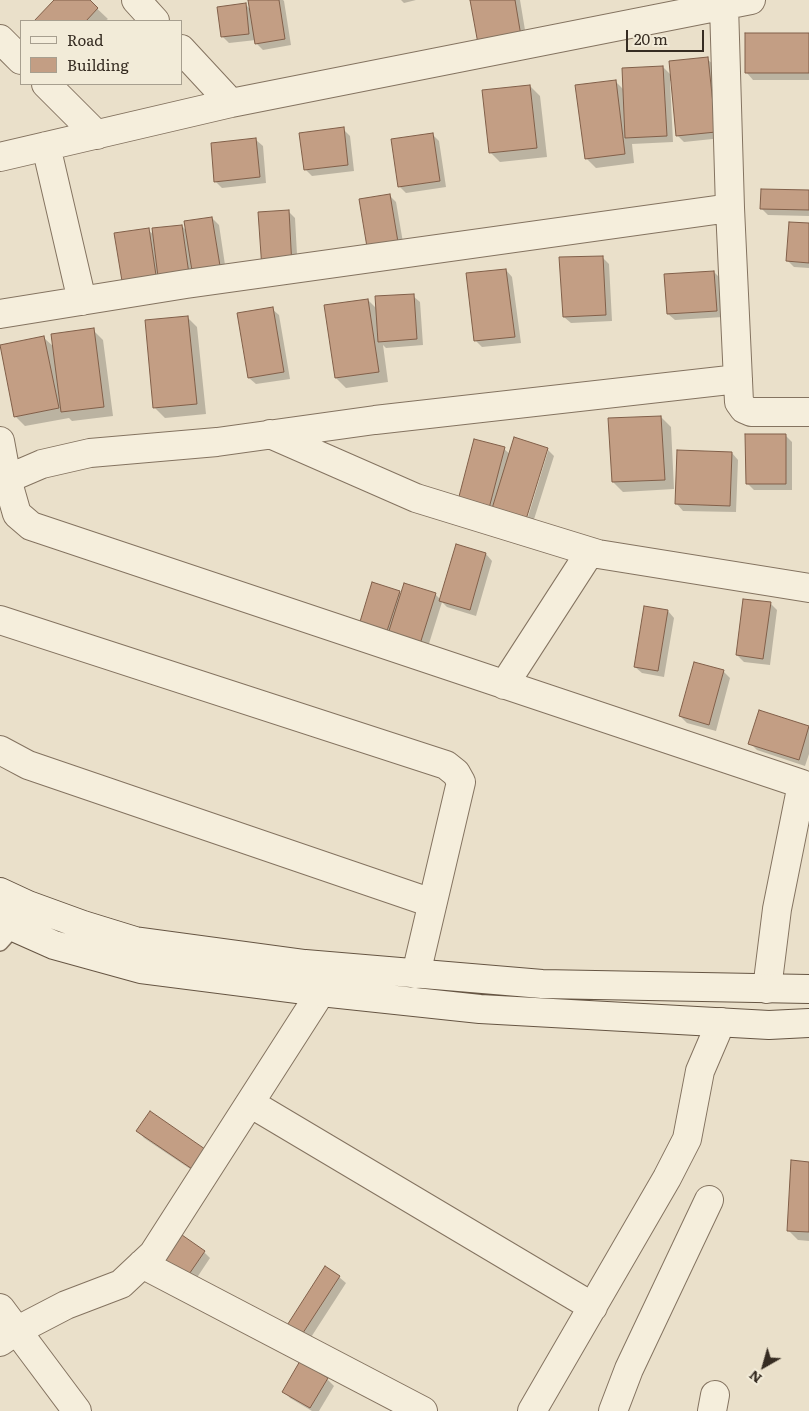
<!DOCTYPE html>
<html>
<head>
<meta charset="utf-8">
<style>
  body { margin:0 }
  #map { position:relative; width:809px; height:1411px; overflow:hidden; background:#eae0ca; font-family:Literata,serif }
  canvas { display:block }
  .legend { position:absolute; left:20px; top:20px; width:162px; height:65px; box-sizing:border-box; background:#f2ebd8; border:1px solid #a79f8f; margin:0; padding:6px 9px; list-style:none; font-size:15px; color:#362c22 }
  .legend li { display:flex; align-items:center; gap:10px; height:25px }
  .legend b { width:25px; border:1px solid #a79f8f }
  .north { position:absolute; left:739px; top:1341px; width:50px; height:50px; -webkit-text-stroke:4px #f2ebd8; paint-order:stroke; rotate:218deg; font-size:14px; font-weight:700; line-height:20px; text-align:center; color:#362c22 }
  .north::after { content:''; display:block; margin:auto; width:18px; height:22px; background:#362c22; clip-path:polygon(50% 0,100% 100%,50% 72%,0 100%) }
  .scale { position:absolute; left:626px; top:30px; width:78px; height:22px; box-sizing:border-box; border:2px solid #362c22; border-top:0; padding-left:6px; font-size:15px; line-height:18px; white-space:nowrap; color:#362c22; -webkit-text-stroke:4px #f2ebd8; paint-order:stroke }
</style>
</head>
<body>
<div id="map">
<canvas width="809" height="1411"></canvas>
<ul class="legend">
<li><b style="height:6px;background:#f5eedc"></b>Road</li>
<li><b style="height:14px;background:#c39e84"></b>Building</li>
</ul>
<div class="north">N</div>
<div class="scale">20 m</div>
</div>
<script>
const ctx = document.querySelector('canvas').getContext('2d');
ctx.lineJoin = 'round';
function paint(path, color) { ctx.fillStyle = color; ctx.fill(path, 'evenodd'); }
const shape = rows => new Path2D(rows.map(r => 'M' + r).join(''));
function stroke(path, color, width, dash) { ctx.strokeStyle = color; ctx.lineWidth = width; ctx.lineCap = dash ? 'butt' : 'round'; ctx.setLineDash(dash || []); ctx.stroke(path); }
paint(shape([
  [56,0,88,0,108,19,105,21,35,21],
  [249,0,283,0,284,1,291,45,263,50,256,43,256,40,229,43,222,36,246,5,251,10],
  [401,0,416,0,404,3],
  [471,0,520,0,528,48],
  [809,34,809,80,753,80,747,73],
  [707,59,714,65,722,138,684,142,677,135,672,81,670,81,673,142,632,144,634,163,596,168,586,158,615,81,624,90,663,67,672,76],
  [530,86,540,96,547,157,500,162,490,152],
  [343,129,350,136,354,171,312,176,305,169],
  [433,135,439,141,446,187,406,193,399,186],
  [256,140,263,146,266,183,222,188,215,181],
  [809,192,809,216,768,215,762,209],
  [389,195,396,202,405,254,376,259],
  [288,211,295,218,298,273,270,275],
  [212,218,219,225,227,278,131,293,148,230,154,235,182,226,187,231],
  [809,225,809,268,794,267,787,260],
  [602,257,609,264,612,321,571,323,564,317],
  [506,270,512,277,521,343,482,347,476,341],
  [714,272,721,279,723,317,675,320,668,314],
  [413,296,420,302,423,345,386,348,383,345,388,382,346,388,336,378,368,300,377,309],
  [272,309,279,315,290,379,256,384,249,378],
  [187,317,197,327,206,414,165,418,155,408],
  [93,330,103,340,113,416,72,421,69,418,25,426,15,416,44,338,54,347],
  [661,417,671,427,674,489,623,492,613,482],
  [785,435,792,442,792,490,754,490,747,483],
  [504,449,510,454,547,449,554,456,530,532,524,530,548,451,545,451,521,529,464,514],
  [732,453,738,460,736,512,683,511,677,504],
  [457,545,486,554,492,561,476,616,447,607,442,602,427,650,367,631,399,592,402,595,435,594,441,600],
  [771,604,777,610,770,665,744,662,737,655],
  [668,611,674,618,664,677,642,673,635,667],
  [723,671,730,678,716,731,687,723,680,716],
  [760,712,809,728,809,754,805,766,757,750,750,743],
  [150,1113,208,1181,144,1138,138,1131],
  [809,1163,809,1241,798,1240,788,1230],
  [204,1252,210,1258,192,1285,171,1271],
  [339,1277,346,1283,306,1345,292,1336],
  [301,1363,327,1379,334,1386,319,1411,312,1411,290,1398,284,1391]
]), '#0003');
const building = shape([
  [54,0,90,0,98,8,86,21,34,21,54,0],
  [248,0,279,0,285,39,255,44,248,0],
  [470,0,515,0,522,42,479,49,470,0],
  [246,3,249,34,221,37,217,7,246,3],
  [745,33,809,33,809,73,745,73,745,33],
  [708,57,716,132,676,136,669,61,708,57],
  [663,66,667,136,625,138,622,68,663,66],
  [616,80,625,154,585,159,575,85,616,80],
  [530,85,537,148,489,153,482,90,530,85],
  [344,127,348,165,304,170,299,133,344,127],
  [433,133,440,181,398,187,391,139,433,133],
  [256,138,260,177,214,182,211,143,256,138],
  [761,189,809,190,809,210,760,209,761,189],
  [390,194,399,248,368,253,359,199,390,194],
  [289,210,292,267,262,269,258,212,289,210],
  [212,217,221,272,193,277,184,221,212,217],
  [789,222,809,223,809,263,786,261,789,222],
  [182,225,189,274,158,277,152,228,182,225],
  [149,228,157,282,123,287,114,233,149,228],
  [603,256,606,315,563,317,559,257,603,256],
  [506,269,515,337,474,341,466,273,506,269],
  [714,271,717,311,667,314,664,274,714,271],
  [414,294,417,339,378,342,375,296,414,294],
  [368,299,379,372,335,378,324,305,368,299],
  [273,307,284,372,248,378,237,313,273,307],
  [188,316,197,404,153,408,145,320,188,316],
  [94,328,104,407,61,412,51,334,94,328],
  [44,336,59,408,14,417,0,345,44,336],
  [661,416,665,480,612,482,608,418,661,416],
  [745,434,786,434,786,484,746,484,745,434],
  [514,437,548,448,524,526,490,515,514,437],
  [474,439,505,447,487,516,456,508,474,439],
  [677,450,732,452,730,506,675,504,677,450],
  [456,544,486,553,470,610,439,601,456,544],
  [372,582,400,591,386,634,359,625,372,582],
  [404,583,436,593,420,644,388,634,404,583],
  [743,599,771,602,763,659,736,655,743,599],
  [644,606,668,610,658,671,634,667,644,606],
  [694,662,724,670,709,725,679,716,694,662],
  [759,710,809,726,799,760,748,744,759,710],
  [150,1111,215,1156,201,1175,136,1131,150,1111],
  [791,1160,809,1162,809,1232,787,1231,791,1160],
  [182,1235,205,1251,185,1280,163,1264,182,1235],
  [325,1266,340,1276,299,1339,284,1330,325,1266],
  [300,1361,328,1378,310,1408,282,1392,300,1361]
]);
paint(building, '#c39e84');
stroke(building, '#815f49', 1);
const lane = shape([
  [0,943,17,924]
]);
const street = shape([
  [136,0,155,21],
  [724,5,730,208,739,402,744,409,751,412,809,412],
  [0,39,21,60],
  [181,49,231,103],
  [46,84,97,135],
  [46,146,82,301],
  [0,157,231,103,751,0],
  [0,314,186,284,730,208],
  [270,434,416,498,598,554,809,588],
  [0,441,7,479,17,514,31,526,802,784,777,909,767,989],
  [7,479,42,464,90,453,217,442,375,420,738,379],
  [0,620,446,765,456,773,461,782,416,974],
  [504,685,590,552],
  [0,750,28,765,432,903],
  [250,1103,593,1307],
  [142,1264,423,1411],
  [0,1308,77,1411],
  [0,1342,16,1331,66,1305,121,1284,153,1254,321,992],
  [532,1411,667,1178,687,1139,700,1071,721,1022],
  [613,1411,629,1369,709,1200],
  [712,1411,715,1395]
]);
const secondary = shape([
  [0,892,28,905,83,925,135,941,305,964,542,984,809,989],
  [0,921,54,945,141,969,321,992,480,1009,769,1025,809,1023]
]);
stroke(lane, '#847360', 18);
stroke(street, '#847360', 30);
stroke(secondary, '#665543', 30);
stroke(lane, '#f5eedc', 15);
stroke(street, '#f5eedc', 28);
stroke(secondary, '#f5eedc', 28);
</script>
</body>
</html>
